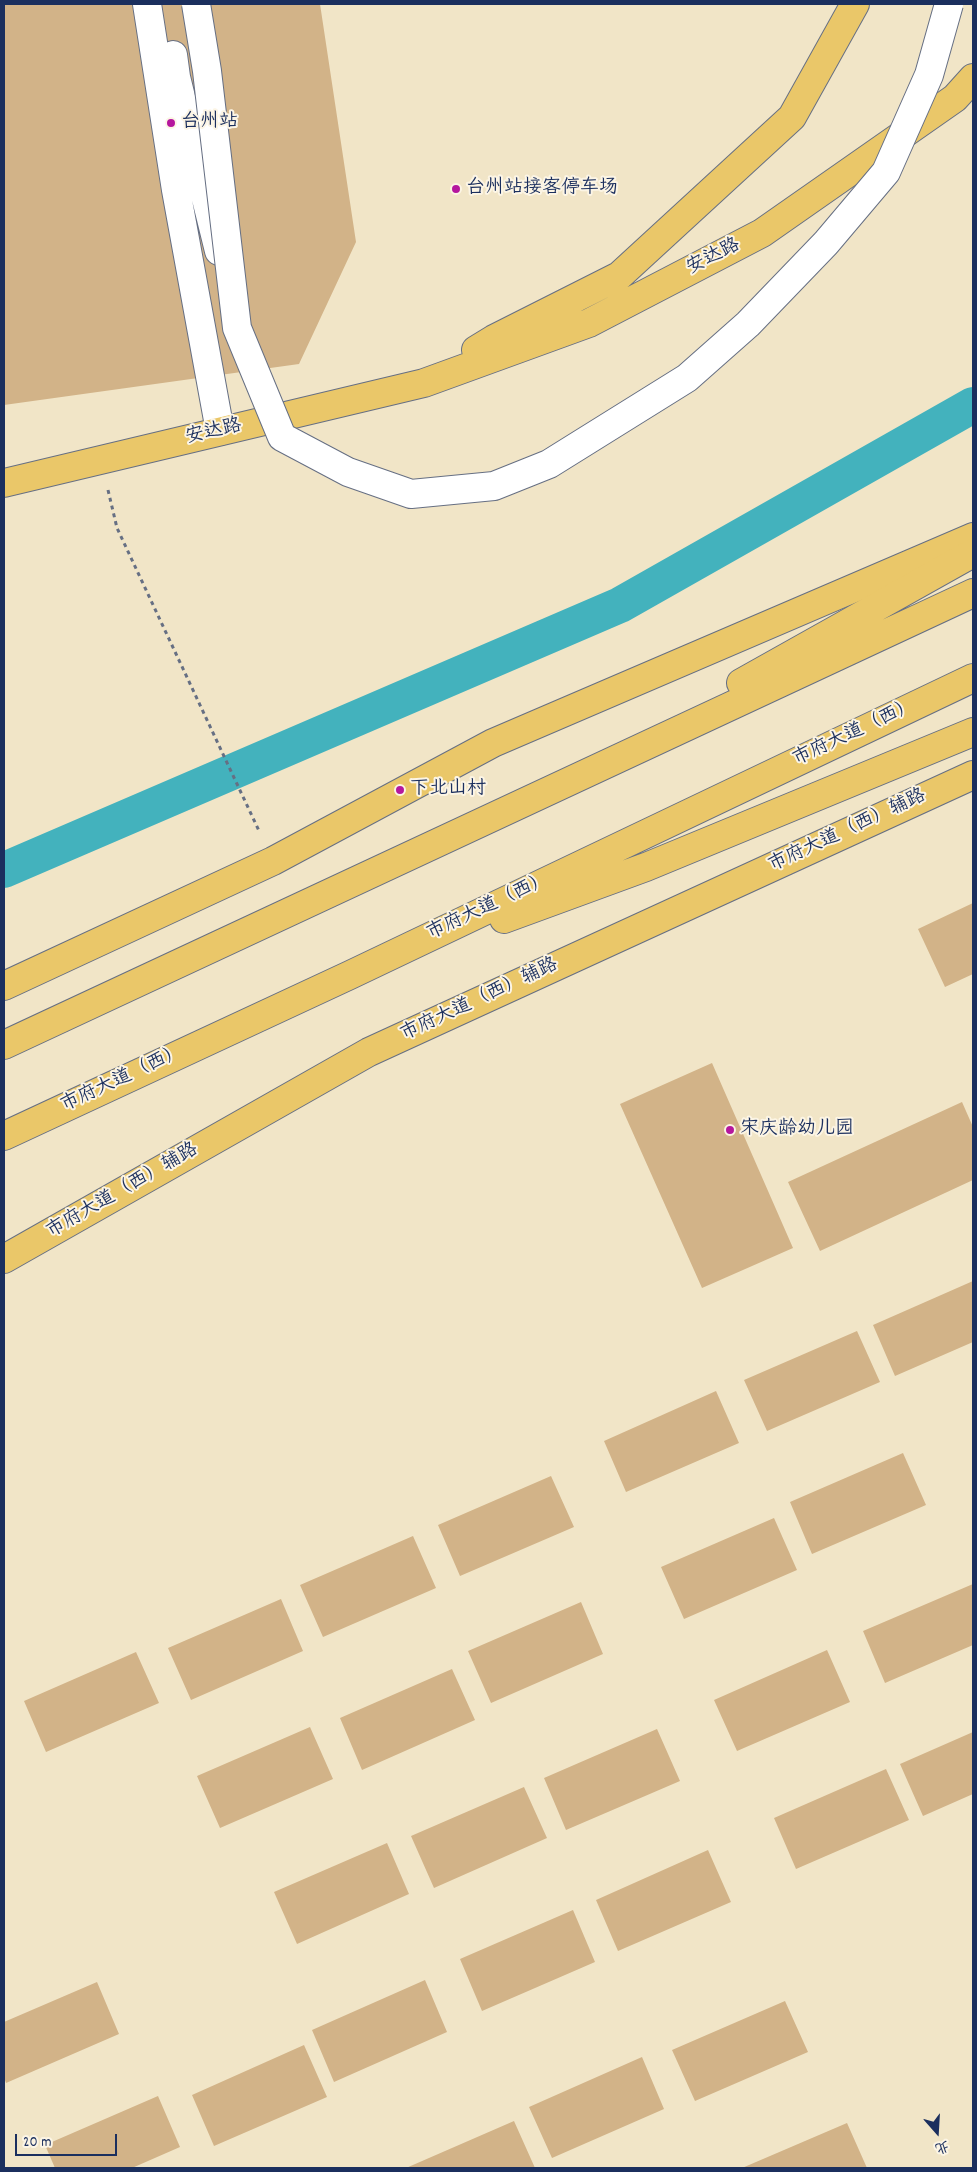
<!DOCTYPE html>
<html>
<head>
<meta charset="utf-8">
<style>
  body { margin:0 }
  #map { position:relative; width:977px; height:2172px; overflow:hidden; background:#f1e5c7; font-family:Dekko,"LXGW WenKai TC",sans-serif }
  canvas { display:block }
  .frame { position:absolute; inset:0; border:5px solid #1b2f5e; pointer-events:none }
  .north { position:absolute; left:912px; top:2107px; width:50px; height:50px; -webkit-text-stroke:4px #fcf5e5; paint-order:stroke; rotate:161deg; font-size:14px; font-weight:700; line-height:20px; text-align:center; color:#1b2f5e }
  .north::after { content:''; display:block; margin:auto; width:18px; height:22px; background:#1b2f5e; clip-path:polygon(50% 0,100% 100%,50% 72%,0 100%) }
  .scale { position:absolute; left:15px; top:2134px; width:102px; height:22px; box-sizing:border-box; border:2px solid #1b2f5e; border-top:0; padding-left:6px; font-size:15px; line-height:18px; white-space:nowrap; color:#1b2f5e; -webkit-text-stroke:4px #fcf5e5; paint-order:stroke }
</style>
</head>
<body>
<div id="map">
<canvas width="977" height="2172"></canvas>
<div class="frame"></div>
<div class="north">北</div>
<div class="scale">20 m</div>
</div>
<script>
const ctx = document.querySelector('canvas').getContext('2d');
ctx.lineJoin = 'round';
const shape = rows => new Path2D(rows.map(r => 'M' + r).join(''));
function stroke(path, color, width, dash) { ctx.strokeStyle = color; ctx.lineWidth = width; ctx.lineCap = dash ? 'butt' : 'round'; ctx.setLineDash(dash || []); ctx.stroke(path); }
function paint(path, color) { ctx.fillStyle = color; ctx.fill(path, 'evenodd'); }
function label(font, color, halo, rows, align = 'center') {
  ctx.font = font + ' Dekko,"LXGW WenKai TC",sans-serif'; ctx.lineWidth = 4; ctx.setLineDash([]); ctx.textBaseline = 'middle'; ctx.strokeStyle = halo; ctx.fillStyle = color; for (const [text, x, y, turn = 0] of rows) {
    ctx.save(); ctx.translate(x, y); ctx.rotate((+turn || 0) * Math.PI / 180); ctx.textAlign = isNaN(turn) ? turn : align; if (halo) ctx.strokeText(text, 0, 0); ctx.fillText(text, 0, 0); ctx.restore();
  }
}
stroke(shape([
  [4,870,620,605,973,405]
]), '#43b2bd', 36);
paint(shape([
  [4,4,320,4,356,242,299,364,4,405],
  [973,903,973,974,945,987,918,929],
  [712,1063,793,1248,702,1288,620,1104],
  [962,1102,973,1127,973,1180,820,1251,788,1182],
  [973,1281,973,1342,895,1376,873,1325],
  [857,1331,880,1382,767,1431,744,1380],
  [716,1391,739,1443,626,1492,604,1441],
  [903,1453,926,1505,812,1554,790,1502],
  [551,1476,574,1527,460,1576,438,1525],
  [774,1518,797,1570,684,1619,661,1567],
  [413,1536,436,1588,323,1637,300,1585],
  [973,1584,973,1645,885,1683,863,1631],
  [281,1599,303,1651,191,1700,168,1648],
  [581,1602,603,1654,491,1703,468,1651],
  [827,1650,850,1702,737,1751,714,1700],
  [136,1652,159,1703,46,1752,24,1701],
  [452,1669,475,1720,362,1770,340,1718],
  [310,1727,333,1779,220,1828,197,1776],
  [657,1729,680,1781,566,1830,544,1778],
  [973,1732,973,1794,923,1816,900,1764],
  [886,1769,909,1820,796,1869,774,1818],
  [524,1787,547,1838,434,1888,411,1836],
  [387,1843,409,1894,297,1944,274,1892],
  [708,1850,731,1902,618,1951,596,1900],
  [573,1910,595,1962,482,2011,460,1959],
  [425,1980,447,2032,334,2082,312,2030],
  [97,1982,119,2034,6,2083,4,2077,4,2022],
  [785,2001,808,2052,695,2101,672,2050],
  [304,2045,327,2097,214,2146,192,2095],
  [642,2057,664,2109,552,2158,529,2107],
  [158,2096,180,2147,132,2168,55,2168,45,2145],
  [514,2121,535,2168,406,2168],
  [847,2123,867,2168,742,2168]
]), '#d2b388');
const minor = shape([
  [147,4,176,190,220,431],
  [173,55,176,77,219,251]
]);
const major = shape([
  [476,350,494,339,619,276,792,117,855,4],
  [4,483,424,383,589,323,762,233,955,98,973,78],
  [4,986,273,861,493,743,973,537],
  [4,1259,369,1052,973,775]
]);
const highway = shape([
  [741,683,973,553],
  [504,919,646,867,973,732],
  [4,1045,973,593],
  [4,1136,350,975,973,678]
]);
stroke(minor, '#666f83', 30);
stroke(major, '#666f83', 30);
stroke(highway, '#666f83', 30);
stroke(shape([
  [108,490,117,528,260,833]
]), '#666f83', 3, [4, 4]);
stroke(minor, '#fff', 28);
stroke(major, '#eac769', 28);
stroke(highway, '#eac769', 28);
const minorBridge = shape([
  [196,4,207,71,237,328,282,437,348,472,411,494,494,486,549,464,687,378,748,324,826,243,886,172,929,75,949,4]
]);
stroke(minorBridge, '#666f83', 30, []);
stroke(minorBridge, '#fff', 28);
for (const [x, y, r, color] of [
  [171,123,5,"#b5179e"],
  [456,189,5,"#b5179e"],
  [400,790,5,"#b5179e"],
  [730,1130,5,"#b5179e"]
]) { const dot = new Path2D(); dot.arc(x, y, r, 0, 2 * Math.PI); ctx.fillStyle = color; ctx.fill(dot); stroke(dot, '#fcf5e5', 2); }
label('19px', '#1b2f5e', '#fcf5e5', [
  ["台州站",181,123],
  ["台州站接客停车场",466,189],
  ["下北山村",410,790],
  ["宋庆龄幼儿园",740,1130]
], 'left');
label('19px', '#1b2f5e', '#fcf5e5', [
  ["安达路",714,258,-27],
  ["安达路",214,433,-13],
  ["市府大道（西）",855,734,-25],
  ["市府大道（西）辅路",848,832,-25],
  ["市府大道（西）",489,908,-25],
  ["市府大道（西）辅路",480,1001,-25],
  ["市府大道（西）",123,1080,-25],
  ["市府大道（西）辅路",123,1192,-30]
]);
</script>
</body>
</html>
